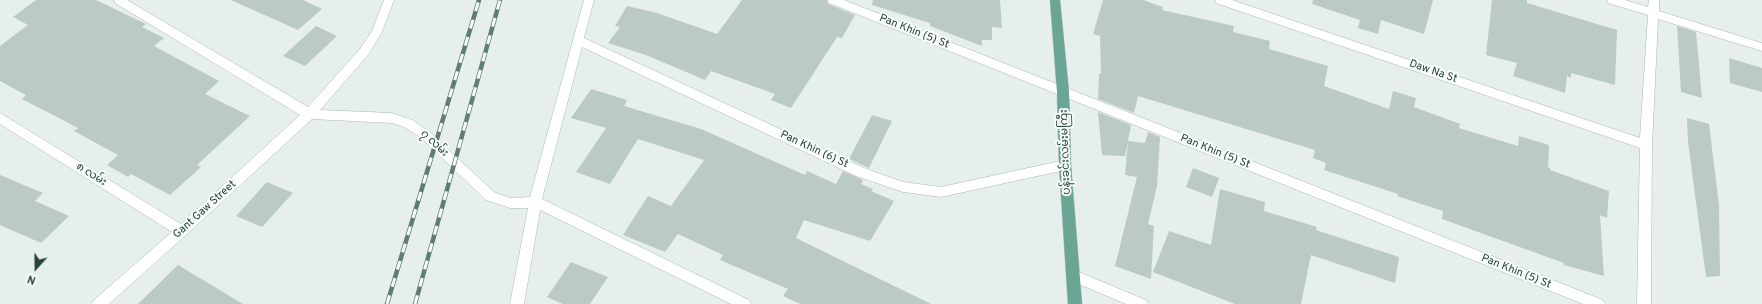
<!DOCTYPE html>
<html>
<head>
<meta charset="utf-8">
<style>
  body { margin:0 }
  #map { position:relative; width:1762px; height:304px; overflow:hidden; background:#e6efeb; font-family:Overpass,sans-serif }
  canvas { display:block }
  .north { position:absolute; left:16px; top:248px; width:40px; height:40px; -webkit-text-stroke:3px #f7fbf9; paint-order:stroke; rotate:201deg; font-size:11px; font-weight:700; line-height:16px; text-align:center; color:#24423a }
  .north::after { content:''; display:block; margin:auto; width:14px; height:18px; background:#24423a; clip-path:polygon(50% 0,100% 100%,50% 72%,0 100%) }
</style>
</head>
<body>
<div id="map">
<canvas width="1762" height="304"></canvas>
<div class="north">N</div>
</div>
<script>
const ctx = document.querySelector('canvas').getContext('2d');
ctx.lineJoin = 'round';
function paint(path, color) { ctx.fillStyle = color; ctx.fill(path, 'evenodd'); }
const shape = rows => new Path2D(rows.map(r => 'M' + r).join(''));
function stroke(path, color, width, dash) { ctx.strokeStyle = color; ctx.lineWidth = width; ctx.lineCap = dash ? 'butt' : 'round'; ctx.setLineDash(dash || []); ctx.stroke(path); }
function label(font, color, halo, rows, align = 'center') {
  ctx.font = font + ' Overpass,"Noto Sans Myanmar",sans-serif'; ctx.lineWidth = 4; ctx.setLineDash([]); ctx.textBaseline = 'middle'; ctx.strokeStyle = halo; ctx.fillStyle = color; for (const [text, x, y, turn = 0] of rows) {
    ctx.save(); ctx.translate(x, y); ctx.rotate((+turn || 0) * Math.PI / 180); ctx.textAlign = isNaN(turn) ? turn : align; if (halo) ctx.strokeText(text, 0, 0); ctx.fillText(text, 0, 0); ctx.restore();
  }
}
paint(shape([
  [36,0,96,0,146,24,142,27,164,38,154,46,219,81,205,94,250,116,197,165,201,167,170,195,131,174,128,177,107,165,118,155,74,131,78,128,22,99,26,95,0,81,0,46,28,25,13,17],
  [231,0,303,0,322,9,298,30],
  [742,0,827,0,828,4,855,15,842,38,837,37,791,108,771,100,775,94,711,71,705,80,646,55,608,43,620,27,615,26,627,6,657,13,717,34],
  [873,0,1000,0,1002,28,992,27,992,40,982,40,982,46,930,26,930,23,872,5],
  [1103,0,1143,0,1163,7,1162,10,1234,26,1233,32,1270,41,1269,49,1328,66,1324,86,1389,109,1393,91,1416,98,1414,107,1460,124,1459,128,1518,146,1519,136,1549,145,1548,167,1550,168,1550,170,1609,191,1607,218,1600,215,1604,276,1564,265,1564,263,1442,219,1443,211,1397,196,1398,194,1324,170,1326,163,1313,158,1315,150,1138,96,1134,113,1098,99,1099,73,1101,74,1100,36,1093,34],
  [1313,0,1433,0,1424,34,1381,20,1378,34,1358,28,1360,20,1312,4],
  [1492,0,1527,0,1527,3,1617,30,1615,85,1571,73,1571,78,1567,76,1565,93,1513,76,1517,63,1486,55],
  [316,26,337,36,305,66,283,56],
  [1677,26,1696,32,1702,98,1681,92],
  [1729,58,1762,68,1762,92,1730,83],
  [591,89,627,100,624,106,701,129,805,175,807,171,836,184,843,171,863,180,861,184,873,189,871,191,894,201,870,241,804,220,796,238,931,304,800,304,783,296,788,289,720,260,723,255,678,234,665,252,623,235,648,196,671,206,704,160,638,139,610,184,576,172,606,128,571,118],
  [1098,112,1131,125,1125,156,1102,155],
  [872,115,892,121,869,168,849,159],
  [1687,118,1709,124,1719,205,1720,276,1706,277,1688,142],
  [1148,132,1160,137,1157,186,1148,224,1154,226,1151,279,1115,266,1137,177,1125,175,1128,141,1145,143],
  [1193,168,1219,178,1212,197,1186,187],
  [0,175,43,193,35,201,69,216,41,243,0,225],
  [267,182,293,193,262,227,236,216],
  [1220,189,1265,202,1264,211,1317,227,1316,230,1399,257,1395,283,1311,255,1301,304,1235,304,1153,272,1169,231,1211,245],
  [571,262,608,277,590,304,563,304,547,297],
  [178,265,243,304,138,304]
]), '#bbcac4');
const minor = shape([
  [114,0,127,0,308,107,360,49,372,31,384,0,394,0,382,32,368,55,320,110,392,113,412,120,428,131,494,192,510,198,530,197,584,0,594,0,584,38,864,168,903,182,941,187,1065,160,1069,161,1071,165,1069,169,1065,170,941,197,903,192,856,176,582,47,542,199,749,300,751,304,731,304,540,210,524,304,510,304,528,208,510,208,486,200,420,137,404,127,392,123,312,119,186,235,109,304,92,304,94,300,172,232,0,124,0,113,181,224,300,115,115,3,114,0],
  [828,0,844,0,1603,300,1605,304,1583,304,829,3,828,0],
  [1215,0,1232,0,1640,138,1648,15,1608,3,1607,0,1625,0,1648,7,1649,0,1659,0,1659,11,1762,43,1762,51,1658,19,1652,145,1651,304,1637,304,1640,148,1216,3,1215,0],
  [1074,270,1146,300,1148,304,1126,304,1069,280,1067,276,1069,272,1074,270]
]);
const major = shape([
  [1050,0,1060,0,1069,92,1071,165,1082,304,1068,304,1059,165,1057,92,1050,0]
]);
stroke(minor, '#a8b8b2', 1);
stroke(major, '#c2cac8', 1);
paint(minor, '#fff');
paint(major, '#6aa596');
const rail = shape([
  [387,304,479,0],
  [415,304,500,0]
]);
stroke(rail, '#5f7d75', 4.5);
stroke(rail, '#f7fbf9', 3, [9]);
label('11px', '#24423a', '#f7fbf9', [
  ["Pan Khin (5) St",914,32,22],
  ["Daw Na St",1433,72,19],
  ["၇ လမ်း",434,144,43],
  ["Pan Khin (6) St",814,150,25],
  ["ပန်းခင်းလမ်းမကြီး",1066,152,-92],
  ["Pan Khin (5) St",1215,152,22],
  ["၈ လမ်း",91,175,32],
  ["Gant Gaw Street",205,210,-42],
  ["Pan Khin (5) St",1516,272,22]
]);
</script>
</body>
</html>
